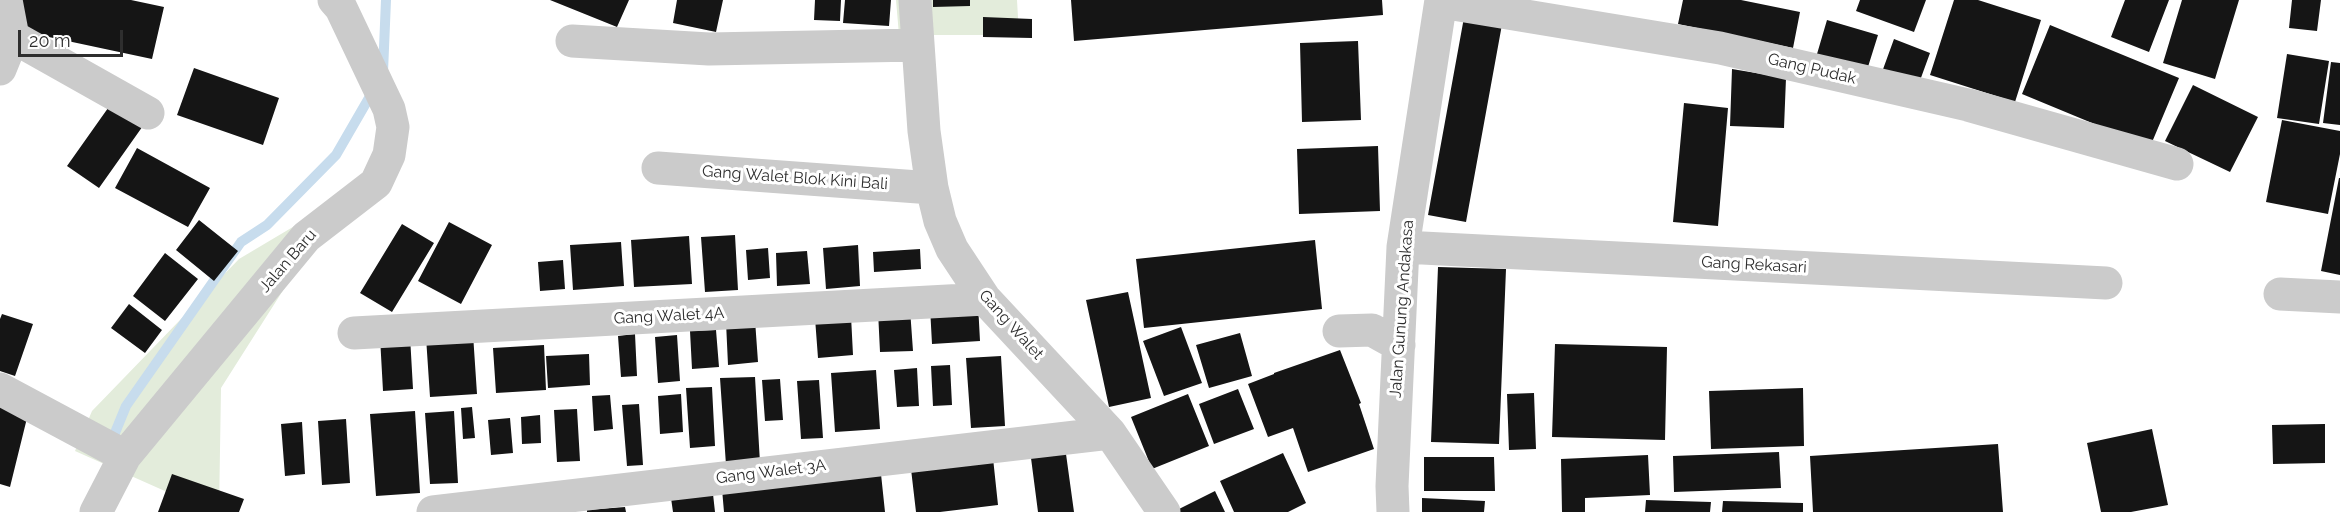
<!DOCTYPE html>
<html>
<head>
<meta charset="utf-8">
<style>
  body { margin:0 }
  #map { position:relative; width:2340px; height:512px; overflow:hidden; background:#fff; font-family:Raleway,sans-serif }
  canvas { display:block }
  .scale { position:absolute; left:18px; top:30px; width:105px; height:27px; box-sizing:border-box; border:3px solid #2e2e2e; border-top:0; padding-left:8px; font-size:18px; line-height:21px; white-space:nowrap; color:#2e2e2e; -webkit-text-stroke:4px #fff; paint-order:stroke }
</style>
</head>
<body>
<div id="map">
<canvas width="2340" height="512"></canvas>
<div class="scale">20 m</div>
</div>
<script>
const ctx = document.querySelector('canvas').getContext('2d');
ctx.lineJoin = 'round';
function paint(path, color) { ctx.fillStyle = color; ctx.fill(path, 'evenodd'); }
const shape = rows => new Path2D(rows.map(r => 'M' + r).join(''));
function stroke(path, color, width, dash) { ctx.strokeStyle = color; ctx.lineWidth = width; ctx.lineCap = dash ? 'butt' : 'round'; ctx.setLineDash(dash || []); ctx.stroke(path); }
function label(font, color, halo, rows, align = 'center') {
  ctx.font = font + ' Raleway,sans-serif'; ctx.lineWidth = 6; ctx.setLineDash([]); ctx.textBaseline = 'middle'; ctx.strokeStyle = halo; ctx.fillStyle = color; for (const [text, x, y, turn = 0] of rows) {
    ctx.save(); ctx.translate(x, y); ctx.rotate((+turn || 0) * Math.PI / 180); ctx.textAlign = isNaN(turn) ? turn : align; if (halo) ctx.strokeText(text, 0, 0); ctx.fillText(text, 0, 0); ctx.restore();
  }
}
paint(shape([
  [896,0,1017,0,1019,35,899,35],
  [350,193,289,281,221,388,219,512,212,512,75,451,92,411,239,259]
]), '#e3ecdb');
stroke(shape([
  [383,72,386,0],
  [110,445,126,406,241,242,267,225,336,155,373,91]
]), '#c7dced', 10);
paint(shape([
  [22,0,131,0,164,7,152,59,16,30],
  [550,0,629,0,617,27],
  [677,0,723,0,716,32,673,23],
  [815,0,841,0,840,21,814,20],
  [845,0,891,0,889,26,843,23],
  [933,0,970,0,970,6,933,7],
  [1071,0,1382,0,1383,15,1074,41],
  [1683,0,1741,0,1800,12,1793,48,1678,24],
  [1860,0,1926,0,1914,32,1856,11],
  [1954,0,1978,0,2041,20,2015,102,1930,75],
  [2125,0,2169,0,2149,52,2111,37],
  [2182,0,2239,0,2215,79,2163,63],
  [2292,0,2321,0,2317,31,2289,28],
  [1465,12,1503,19,1466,222,1428,215],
  [983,17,1032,19,1032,38,983,37],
  [1827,20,1878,35,1867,70,1817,54],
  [2050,25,2179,78,2150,147,2022,94],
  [1894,39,1930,53,1918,86,1882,72],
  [1358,41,1361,120,1302,122,1300,43],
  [2287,54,2329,61,2319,124,2277,118],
  [2331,62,2340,63,2340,125,2323,123],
  [194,68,279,98,263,145,177,115],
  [1732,69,1786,78,1784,128,1730,126],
  [2193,85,2258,117,2230,172,2165,141],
  [113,101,145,123,99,188,67,166],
  [1684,103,1728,108,1718,226,1673,222],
  [2282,120,2340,131,2340,154,2328,214,2266,202],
  [1378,146,1380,211,1299,214,1297,149],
  [137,148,210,188,188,227,115,188],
  [2339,178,2340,178,2340,275,2321,271],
  [199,220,238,251,214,281,176,250],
  [449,222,492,245,461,304,418,281],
  [402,224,434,243,392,312,360,293],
  [735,235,738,290,705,292,701,237],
  [689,236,692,284,634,287,631,240],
  [1315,240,1322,309,1144,328,1136,259],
  [621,242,624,286,573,290,570,245],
  [858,245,860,286,826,289,823,248],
  [768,248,770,278,748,280,746,250],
  [920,249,921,269,874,272,873,252],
  [807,251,810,284,777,286,776,253],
  [165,253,198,279,165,321,133,296],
  [563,260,565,289,540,291,538,262],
  [1438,267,1506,269,1499,444,1431,442],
  [1128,292,1151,398,1109,407,1086,300],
  [129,304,162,330,145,353,111,328],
  [978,304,980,341,932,344,930,307],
  [910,309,913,351,880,352,878,311],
  [2,314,33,324,15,376,0,371,0,319],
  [851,316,853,355,818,358,815,318],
  [755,320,758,362,728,365,726,322],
  [1181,327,1202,383,1164,396,1143,341],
  [716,330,719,367,692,369,690,331],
  [1240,333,1252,376,1209,388,1196,345],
  [473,334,477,394,430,397,426,337],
  [635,334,637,376,621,377,618,336],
  [677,335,680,381,658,383,655,337],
  [410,336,413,389,383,391,380,337],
  [1555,344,1667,347,1665,440,1552,437],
  [544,345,546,390,496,393,493,348],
  [1340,350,1361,403,1359,404,1374,449,1308,472,1293,428,1268,437,1248,384,1274,374,1274,373],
  [589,354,590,385,548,388,546,356],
  [1001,356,1005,426,971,428,966,358],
  [950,365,952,405,933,406,931,366],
  [917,368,919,406,897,407,894,370],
  [876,370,880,429,835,432,831,373],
  [755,377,760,463,726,465,720,378],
  [780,379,783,420,765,421,762,380],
  [819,380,823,438,801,439,797,381],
  [712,387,715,446,690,448,686,388],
  [1803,388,1804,446,1711,449,1709,391],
  [1238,389,1254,429,1214,444,1199,404],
  [1534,393,1536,449,1509,450,1507,394],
  [681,394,683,432,660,434,658,396],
  [1188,394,1209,446,1152,469,1131,417],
  [610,395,613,429,594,431,592,396],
  [639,404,643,465,627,466,622,405],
  [0,407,28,414,10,487,0,484],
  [472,407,475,438,463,439,461,408],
  [577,409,580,461,557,462,554,410],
  [415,411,420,493,376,496,370,414],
  [454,411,458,483,430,484,425,413],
  [540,415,541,443,522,444,521,417],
  [510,418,513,453,491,455,488,420],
  [346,419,350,483,322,485,318,421],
  [302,422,305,474,285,476,281,424],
  [2325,424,2325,463,2273,464,2272,425],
  [2152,429,2168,505,2131,512,2101,512,2087,443],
  [1998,444,2003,512,1813,512,1810,456],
  [1779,452,1781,488,1674,492,1673,456],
  [1283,453,1306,503,1288,512,1234,512,1220,481],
  [1066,454,1074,512,1038,512,1031,458],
  [1648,455,1650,495,1585,498,1585,512,1562,512,1561,459],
  [1424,457,1494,457,1495,491,1424,491],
  [993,458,998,505,940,512,916,512,911,469],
  [172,474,244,499,239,512,158,512],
  [881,474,885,512,724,512,722,489],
  [1215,491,1225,512,1178,512,1177,510],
  [713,494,715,512,673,512,671,498],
  [1422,498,1485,501,1484,512,1422,512],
  [1646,500,1711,502,1710,512,1645,512],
  [1723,501,1803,503,1803,512,1722,512],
  [625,507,626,512,587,512,587,510]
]), '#151515');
stroke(shape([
  [915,0,924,131,932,188,940,221,952,249,985,299,1110,433,1164,512],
  [1441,2,1720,48,1968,105,2177,164],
  [13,37,148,113],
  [572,41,709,49,917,45],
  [0,69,13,37,6,0],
  [658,168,932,188],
  [1403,247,2106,283],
  [2280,294,2340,297],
  [1339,331,1372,330,1399,345],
  [354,333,985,299],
  [0,389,125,456],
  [96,512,125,456,306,237,376,183,389,155,393,127,389,109,341,8,334,0],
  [433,512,1110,433],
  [1393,512,1392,486,1403,247,1441,0]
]), '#cbcbcb', 33);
label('16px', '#2e2e2e', '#fff', [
  ["Gang Pudak",1812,69,13],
  ["Gang Walet Blok Kini Bali",795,178,4],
  ["Jalan Baru",288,261,-49],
  ["Gang Rekasari",1754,265,3],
  ["Jalan Gunung Andakasa",1402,309,-86],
  ["Gang Walet 4A",669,316,-3],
  ["Gang Walet",1011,325,48],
  ["Gang Walet 3A",771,472,-7]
]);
</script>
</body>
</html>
